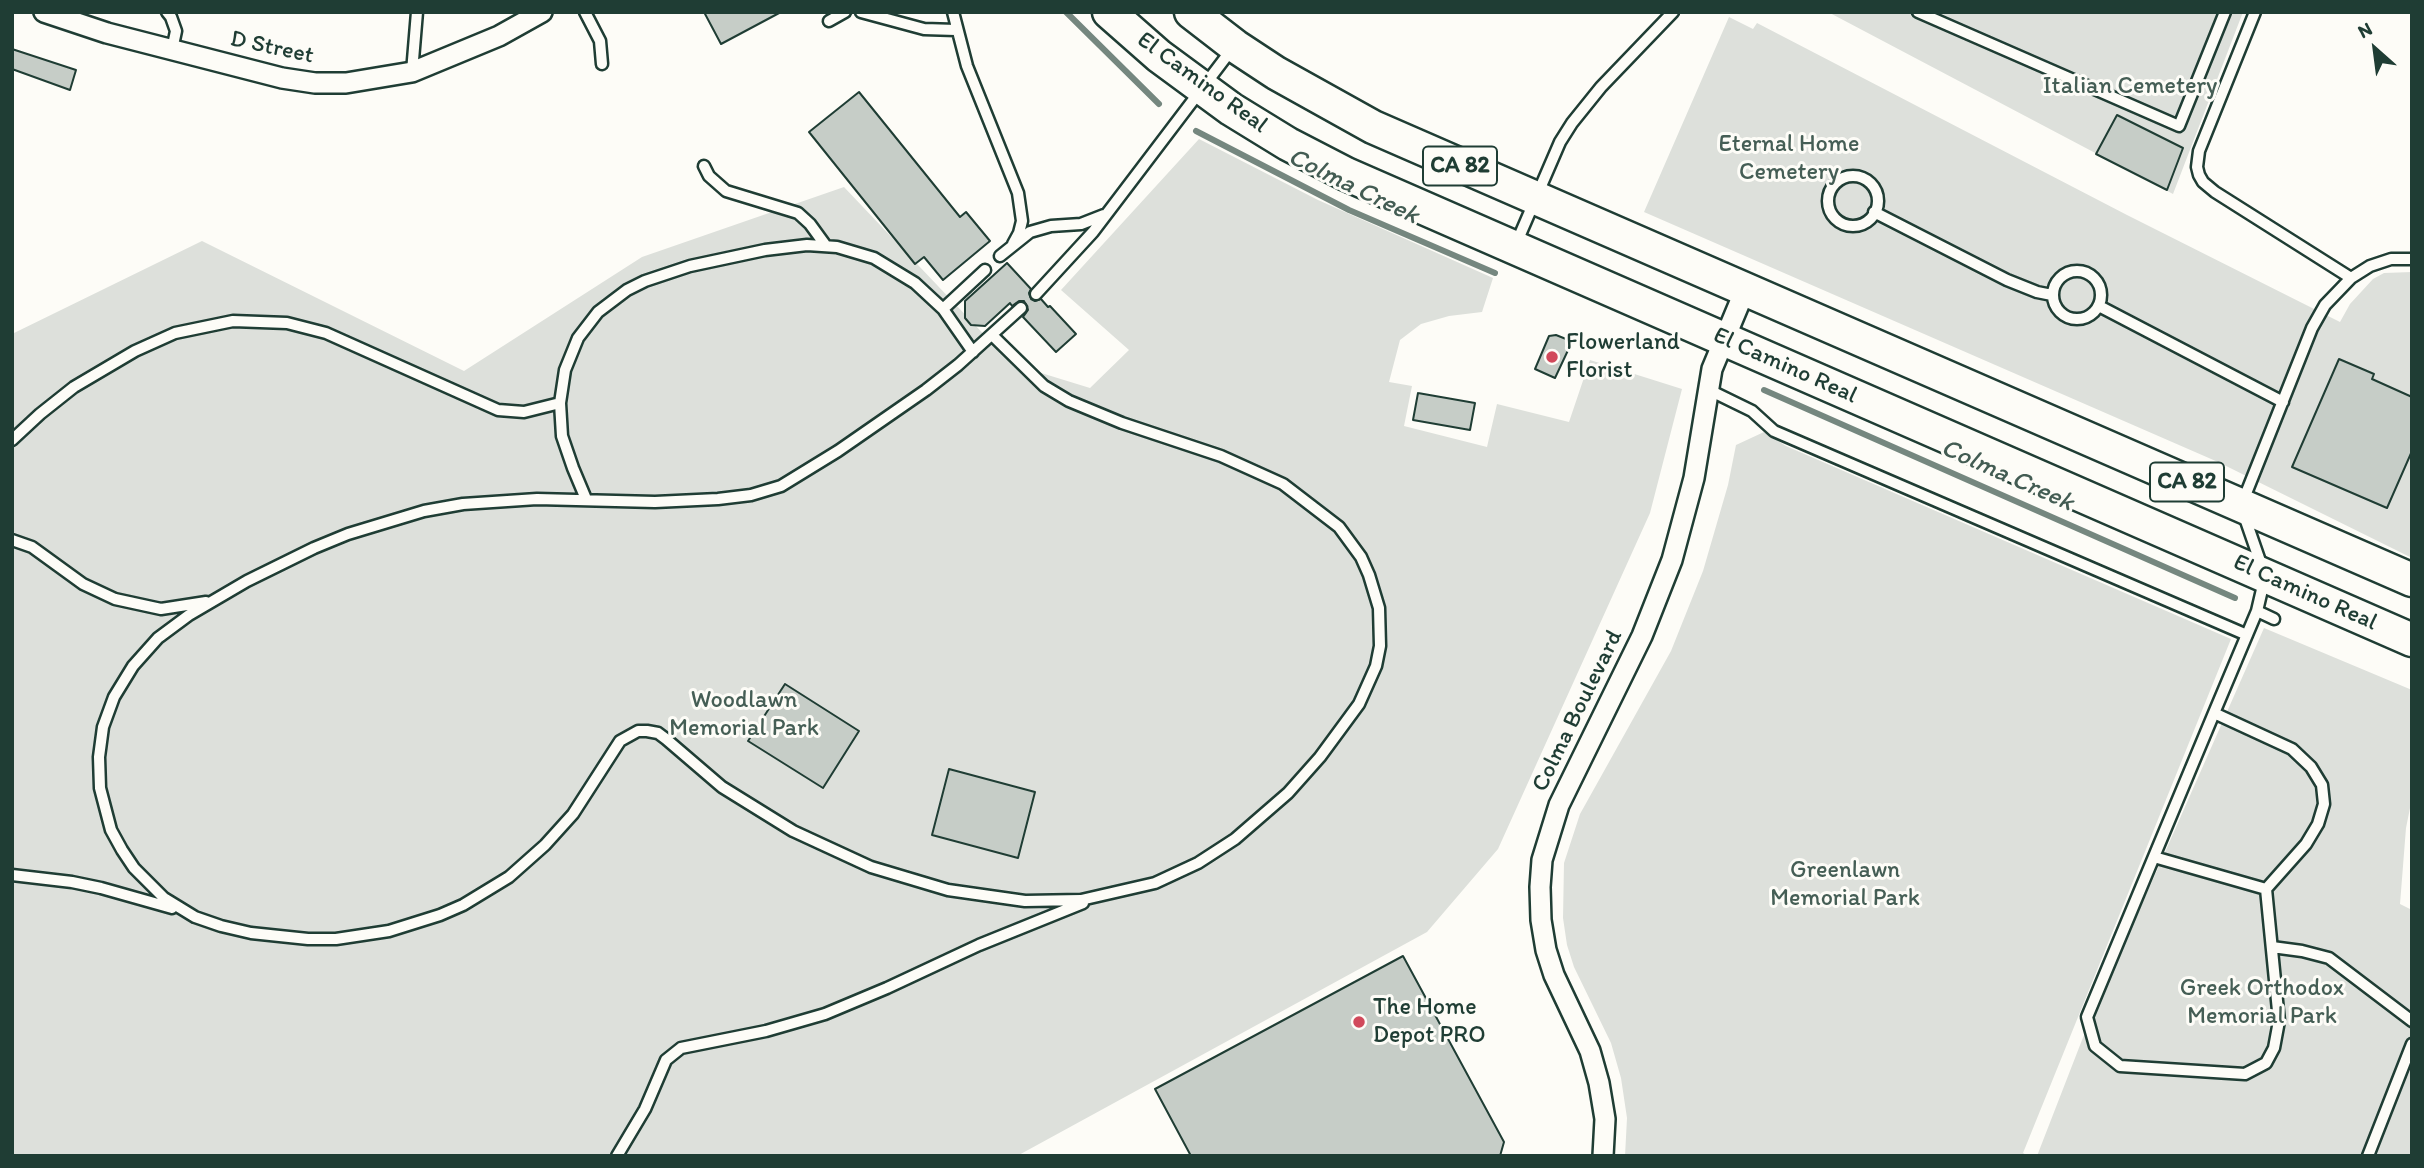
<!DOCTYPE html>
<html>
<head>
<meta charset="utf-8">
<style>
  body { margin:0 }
  #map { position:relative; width:2424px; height:1168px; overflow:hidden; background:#fdfcf7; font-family:Itim,sans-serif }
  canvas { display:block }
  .frame { position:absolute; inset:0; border:14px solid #1f3d34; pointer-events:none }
  .north { position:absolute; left:2340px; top:14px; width:70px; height:70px; -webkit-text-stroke:5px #fdfcf7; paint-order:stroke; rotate:332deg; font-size:19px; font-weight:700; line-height:28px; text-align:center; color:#1f3d34 }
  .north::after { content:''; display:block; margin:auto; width:24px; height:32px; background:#1f3d34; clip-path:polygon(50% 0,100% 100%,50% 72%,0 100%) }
</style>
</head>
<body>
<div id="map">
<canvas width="2424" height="1168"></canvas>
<div class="frame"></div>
<div class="north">N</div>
</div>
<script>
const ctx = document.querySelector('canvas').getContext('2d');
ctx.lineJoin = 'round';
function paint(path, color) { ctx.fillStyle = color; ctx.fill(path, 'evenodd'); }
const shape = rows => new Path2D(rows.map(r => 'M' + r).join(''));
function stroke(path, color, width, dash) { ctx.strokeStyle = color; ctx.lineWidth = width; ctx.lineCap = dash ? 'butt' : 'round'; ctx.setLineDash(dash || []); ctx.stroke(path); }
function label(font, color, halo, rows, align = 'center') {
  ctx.font = font + ' Itim,sans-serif'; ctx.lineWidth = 6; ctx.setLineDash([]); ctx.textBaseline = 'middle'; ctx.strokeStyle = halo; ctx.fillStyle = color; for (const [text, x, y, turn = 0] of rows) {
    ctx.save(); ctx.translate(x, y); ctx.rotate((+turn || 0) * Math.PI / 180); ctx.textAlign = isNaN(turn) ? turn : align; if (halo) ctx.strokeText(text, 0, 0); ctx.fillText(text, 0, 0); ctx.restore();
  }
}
paint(shape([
  [1828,12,2243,12,2173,194],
  [1729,17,1753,29,1757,23,2127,215,2340,322,2350,304,2373,279,2384,273,2412,272,2412,558,2218,462,1644,212],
  [1199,139,1318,200,1493,278,1482,312,1449,316,1421,324,1400,340,1389,382,1412,386,1404,426,1487,447,1497,404,1569,422,1590,360,1682,389,1650,513,1498,849,1427,932,1017,1156,12,1156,12,334,202,241,464,371,642,257,844,187,1012,364,1090,388,1129,350,1061,290],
  [1764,432,1786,446,2231,639,2023,1153,2028,1156,1625,1156,1627,1118,1621,1078,1611,1043,1574,967,1567,945,1563,918,1564,863,1580,814,1671,651,1703,571,1728,485,1736,445],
  [2264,628,2412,690,2412,798,2406,828,2400,904,2412,910,2412,1156,2037,1156,2082,1040]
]), '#dde0db');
stroke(shape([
  [1066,12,1159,104],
  [1196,131,1349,210,1495,273],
  [1764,390,2235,598]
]), '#75877f', 6);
const building = shape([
  [704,12,781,12,721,44,704,12],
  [12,49,76,70,70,90,12,69,12,49],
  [859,92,960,217,966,212,990,241,943,280,924,257,915,264,809,132,859,92],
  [2117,115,2183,148,2167,190,2096,154,2117,115],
  [1007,263,1031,289,1029,293,1031,299,1035,301,1041,299,1048,307,1050,306,1076,334,1056,352,1023,317,1028,310,1024,301,1019,301,1012,306,1010,303,985,326,971,325,965,318,965,301,1007,263],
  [1556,335,1566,339,1570,346,1555,378,1535,369,1549,336,1556,335],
  [2339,359,2374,374,2372,379,2412,397,2412,451,2387,508,2292,467,2339,359],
  [1418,393,1475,403,1470,430,1413,420,1418,393],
  [785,684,859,731,823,788,748,741,785,684],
  [949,769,1035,792,1018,858,932,835,949,769],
  [1403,956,1504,1142,1500,1156,1191,1156,1155,1089,1403,956]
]);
paint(building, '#c6cdc7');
stroke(building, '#1f3d34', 2);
const lane = shape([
  [167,12,171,17,176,31,172,50],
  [585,12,600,41,602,64],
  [861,12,924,29,956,30],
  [953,12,967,66,1018,193,1022,221,1019,233,1013,244],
  [1918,12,2179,126,2225,12],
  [2255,12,2199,151,2197,167,2199,175,2203,182,2215,192,2351,278],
  [829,21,845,12],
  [412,72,417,12],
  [704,166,709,176,726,191,798,213,810,224,826,246],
  '1828 201a25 25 0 1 1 50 0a25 25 0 1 1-50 0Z',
  [1874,212,2007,280,2037,292,2052,295],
  [1516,244,1560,142,1572,123,1601,87,1673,12],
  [1000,256,1030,232,1051,226,1081,224,1104,215],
  '2053 295a24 24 0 1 1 48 0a24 24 0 1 1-48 0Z',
  [1036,294,1093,232,1232,49],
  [2099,306,2283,402],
  [943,309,985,270],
  [992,335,1044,386,1069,401,1122,423,1221,456,1283,484,1339,527,1361,557,1369,575,1379,608,1380,646,1376,666,1359,704,1320,757,1288,793,1235,839,1198,863,1155,883,1081,900,1025,901,948,890,871,867,793,831,722,787,666,739,658,733,647,731,638,731,620,741,573,814,545,845,509,877,463,905,440,915,389,931,336,939,308,939,251,933,221,926,195,917,164,898,134,868,122,850,111,830,100,788,99,757,103,727,114,697,133,666,158,638,189,615,247,581,314,548,348,534,424,511,463,504,537,499,655,502,718,499,751,495,781,486,838,451,926,390,958,365,1021,308],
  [1709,390,1752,411,1774,431,2247,635],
  [12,440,40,414,74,387,135,351,175,333,233,321,287,323,326,333,498,410,524,412,560,403],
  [586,499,573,468,562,436,560,403,565,370,578,338,598,312,627,290,645,281,690,266,765,250,807,245,837,247,874,258,915,283,943,309,973,352],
  [2243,501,2312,328,2325,305,2351,278,2370,266,2391,259,2412,259],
  [2244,515,2262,567],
  [12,540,32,547,83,584,115,599,161,609,206,602],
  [2257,611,2274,619],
  [2214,713,2292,749,2311,767,2322,785,2324,804,2318,824,2306,844,2266,889,2279,1021,2274,1048,2266,1063,2245,1074,2120,1066,2095,1046,2087,1017,2214,713,2257,611,2264,581],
  [2154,857,2266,889],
  [12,875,72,882,101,888,172,908],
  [2272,947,2302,951,2329,958,2412,1021],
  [617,1156,645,1109,666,1060,681,1048,766,1031,825,1014,887,988,979,945,1083,903],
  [2368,1156,2412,1044]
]);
const street = shape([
  [44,12,107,33,282,78,315,83,346,83,412,72,499,36,542,12],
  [1603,1156,1605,1119,1599,1083,1590,1051,1554,975,1546,950,1541,920,1540,887,1542,860,1559,805,1642,636,1672,560,1694,478,1712,369,1745,290]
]);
const primary = shape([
  [1109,12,1159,56,1231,109,1288,144,1346,174,2412,640],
  [1191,12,1235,46,1276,73,1373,127,2412,580]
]);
stroke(lane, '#1f3d34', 15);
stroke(street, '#1f3d34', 24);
stroke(primary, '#1f3d34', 37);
stroke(lane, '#fdfcf7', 10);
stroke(street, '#fdfcf7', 19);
stroke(primary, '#fdfcf7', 32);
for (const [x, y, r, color] of [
  [1552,357,7,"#d1495b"],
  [1359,1022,7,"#d1495b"]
]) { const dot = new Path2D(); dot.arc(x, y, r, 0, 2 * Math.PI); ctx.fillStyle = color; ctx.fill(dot); stroke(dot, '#fdfcf7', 2.5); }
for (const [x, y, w] of [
  [1460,166,74],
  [2187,482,74]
]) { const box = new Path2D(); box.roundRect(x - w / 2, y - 19.5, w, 39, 5); ctx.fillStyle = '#fdfcf7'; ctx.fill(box); stroke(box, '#1f3d34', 2); }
label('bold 23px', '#1f3d34', null, [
  ["CA 82",1460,166],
  ["CA 82",2187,482]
]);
label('24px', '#1f3d34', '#fdfcf7', [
  ["D Street",272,48,12],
  ["El Camino Real",1202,83,36],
  ["El Camino Real",1785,366,24],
  ["El Camino Real",2305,593,24],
  ["Colma Boulevard",1578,711,-64]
]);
label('24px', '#455e55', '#fdfcf7', [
  ["Italian Cemetery",2130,87],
  ["Eternal Home",1789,145],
  ["Cemetery",1789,173],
  ["Woodlawn",744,701],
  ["Memorial Park",744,729],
  ["Greenlawn",1845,871],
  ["Memorial Park",1845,899],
  ["Greek Orthodox",2262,989],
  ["Memorial Park",2262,1017]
]);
label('24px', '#1f3d34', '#fdfcf7', [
  ["Flowerland",1566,343],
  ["Florist",1566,371],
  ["The Home",1373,1008],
  ["Depot PRO",1373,1036]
], 'left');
label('italic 26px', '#435c53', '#fdfcf7', [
  ["Colma Creek",1353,187,26],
  ["Colma Creek",2007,476,24]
]);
</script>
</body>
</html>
